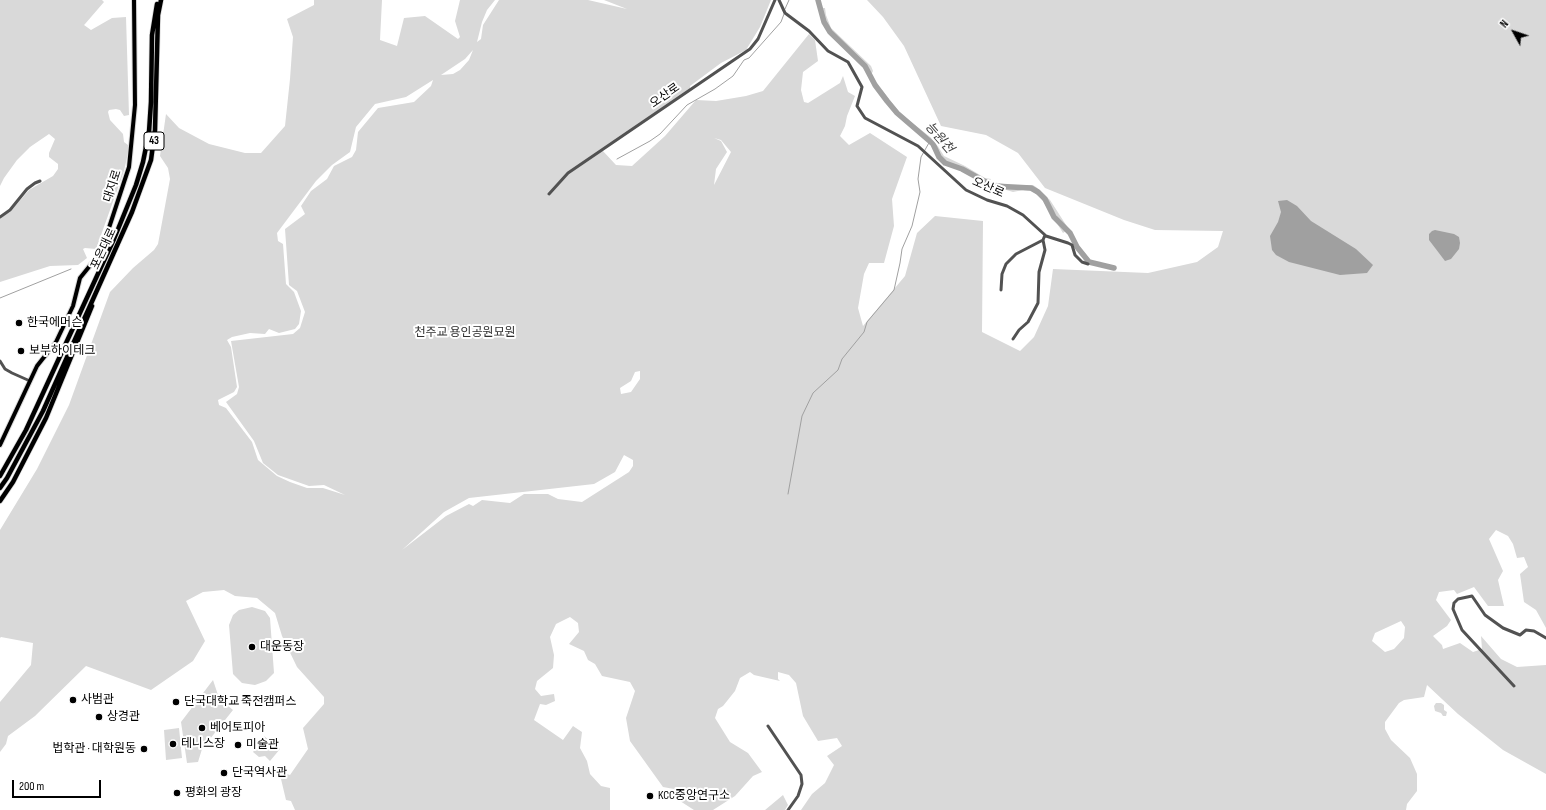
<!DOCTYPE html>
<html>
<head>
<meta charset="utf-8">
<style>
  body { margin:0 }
  #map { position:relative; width:1546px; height:810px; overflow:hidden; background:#fff; font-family:"Sofia Sans Condensed",sans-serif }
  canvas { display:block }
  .north { position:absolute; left:1494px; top:12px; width:40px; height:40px; -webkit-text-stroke:3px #fff; paint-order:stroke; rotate:310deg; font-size:11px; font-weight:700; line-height:16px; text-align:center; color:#000 }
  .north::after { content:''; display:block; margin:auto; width:14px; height:18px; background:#000; clip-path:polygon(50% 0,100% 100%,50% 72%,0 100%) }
  .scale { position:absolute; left:12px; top:780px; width:89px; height:18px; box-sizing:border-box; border:2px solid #000; border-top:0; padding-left:5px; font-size:12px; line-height:14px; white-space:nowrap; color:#000; -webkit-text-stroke:3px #fff; paint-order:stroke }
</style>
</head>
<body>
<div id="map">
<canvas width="1546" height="810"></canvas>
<div class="north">N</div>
<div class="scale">200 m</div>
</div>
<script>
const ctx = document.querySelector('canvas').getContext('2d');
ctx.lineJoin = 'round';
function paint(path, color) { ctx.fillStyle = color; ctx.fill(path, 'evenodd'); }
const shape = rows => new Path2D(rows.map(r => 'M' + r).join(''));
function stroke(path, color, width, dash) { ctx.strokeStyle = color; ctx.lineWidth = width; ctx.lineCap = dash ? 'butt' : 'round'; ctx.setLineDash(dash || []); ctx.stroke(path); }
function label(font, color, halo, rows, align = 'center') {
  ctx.font = font + ' "Sofia Sans Condensed","Noto Sans KR",sans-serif'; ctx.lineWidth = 4; ctx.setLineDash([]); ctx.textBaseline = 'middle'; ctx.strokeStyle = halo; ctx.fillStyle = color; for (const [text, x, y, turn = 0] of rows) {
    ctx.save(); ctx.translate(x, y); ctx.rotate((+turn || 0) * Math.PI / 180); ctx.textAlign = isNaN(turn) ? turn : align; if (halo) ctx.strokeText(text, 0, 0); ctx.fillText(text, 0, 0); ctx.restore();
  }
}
paint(shape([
  [0,0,102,0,104,2,85,24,84,25,91,30,112,18,126,17,129,115,124,116,120,110,116,109,109,110,108,112,110,120,123,134,124,142,128,145,128,153,124,171,96,249,85,248,83,249,87,258,78,265,50,266,0,282,0,218,10,212,29,190,53,176,58,169,58,164,49,157,49,153,55,139,49,134,30,147,17,160,4,178,0,186],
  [314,0,382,0,380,40,397,46,404,18,425,16,458,39,460,37,455,21,460,0,495,0,487,10,482,22,477,42,481,39,483,25,499,0,588,0,627,9,604,0,771,0,760,27,746,50,721,63,690,86,690,89,602,150,616,165,632,166,665,136,696,100,716,101,746,96,763,91,809,34,815,40,818,61,803,72,801,90,804,102,808,103,840,83,843,76,848,92,855,96,847,116,845,126,840,136,849,145,870,133,907,157,892,199,894,226,884,263,869,263,864,274,858,308,863,326,905,276,917,233,935,216,983,221,982,332,1020,351,1034,337,1048,306,1053,269,1148,273,1197,262,1218,247,1223,231,1155,230,1124,220,1045,188,1018,153,986,135,941,126,904,46,883,17,867,0,1546,0,1546,628,1536,610,1524,602,1520,574,1528,567,1524,557,1517,558,1513,544,1508,536,1496,530,1489,539,1503,571,1498,580,1504,606,1488,606,1474,587,1457,594,1454,590,1439,592,1436,600,1451,620,1447,626,1433,636,1442,645,1443,649,1460,643,1473,652,1482,649,1481,636,1501,659,1517,667,1546,665,1546,774,1503,750,1458,714,1427,685,1424,697,1404,700,1399,703,1385,722,1385,729,1391,740,1410,758,1417,774,1417,791,1407,804,1406,810,801,810,812,794,825,783,834,765,827,756,842,746,837,738,818,741,803,716,796,683,789,675,778,672,778,679,780,681,754,675,750,672,740,678,735,691,723,706,718,709,715,718,730,742,748,753,762,772,753,776,735,796,713,810,694,810,680,801,674,789,663,787,630,741,626,718,635,691,630,682,602,676,595,664,588,660,584,651,569,644,579,632,578,623,570,617,556,624,550,637,554,655,553,668,537,681,535,689,541,696,554,694,555,701,546,705,540,704,534,720,563,740,573,726,582,732,580,748,587,761,590,774,601,786,610,788,610,810,295,810,291,801,286,800,281,779,286,774,290,775,308,749,303,728,324,704,324,697,297,667,282,636,275,613,257,598,235,596,224,590,203,592,186,601,205,641,193,661,151,690,86,666,35,716,8,736,6,744,0,752,0,702,31,665,33,643,1,637,0,638,0,530,37,469,69,405,110,292,133,268,154,250,158,244,170,179,168,168,160,156,166,114,179,128,209,144,245,153,261,153,285,126,290,79,293,37,287,19,314,5],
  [473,50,469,60,460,70,453,74,441,75,465,59],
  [433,80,431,86,414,102,378,108,358,132,356,150,352,157,334,166,327,179,311,191,301,206,305,214,285,229,289,285,297,291,305,312,300,328,293,334,231,341,239,387,237,394,226,402,254,441,263,463,278,475,309,486,324,485,345,495,323,488,307,488,290,482,277,476,258,460,252,442,226,408,219,405,218,400,234,392,237,387,231,347,227,340,232,337,250,333,265,334,269,329,279,333,295,329,299,324,301,311,294,292,286,284,283,244,278,241,277,233,316,181,332,165,350,152,356,127,375,104,406,97],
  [714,138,721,140,731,152,714,185,716,169,727,152,721,141],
  [640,371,640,379,631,392,621,394,620,388,631,381,635,372],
  [624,455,633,460,633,466,629,472,582,502,558,499,548,494,524,494,510,503,482,500,473,506,469,504,446,516,402,550,444,512,469,498,594,484,615,472],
  [1401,621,1405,627,1404,638,1394,649,1385,652,1372,641,1375,633],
  [821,8,825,8,826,15,831,28,871,66,873,71,871,75,865,65,830,32],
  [882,90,901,114,934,140,944,156,965,166,985,178,991,179,988,183,943,162,930,143,930,142,939,156,945,163,970,173,946,162,940,156,934,143,898,112,881,92],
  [992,182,1010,185,1033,185,1036,187,1050,200,1068,228,1067,230,1063,226,1066,231,1063,233,1041,198,1032,191,1023,190,1013,192,993,186,1031,188,1038,192,1045,199,1054,217,1063,226,1046,199,1038,191,1030,187,994,185,991,184],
  [252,607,265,611,270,618,274,673,266,681,255,685,242,683,233,674,229,625,233,615,239,610],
  [213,680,219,698,233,710,202,749,198,762,187,763,181,722],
  [1436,703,1441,703,1444,705,1444,710,1447,712,1446,716,1443,716,1441,713,1435,711,1434,706],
  [179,728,182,758,166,760,164,730],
  [264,736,280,749,270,761,265,756,259,757,253,752],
  [783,795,788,805,785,810,765,810]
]), '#d9d9d9');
paint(shape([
  [1287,200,1297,206,1311,221,1356,249,1373,265,1367,273,1340,275,1289,262,1276,255,1272,250,1270,236,1278,222,1281,212,1278,201],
  [1435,230,1454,234,1459,237,1460,243,1459,249,1451,259,1445,261,1429,240,1429,234,1432,231]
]), '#a0a0a0');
stroke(shape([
  [785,9,789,0],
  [617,159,650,141,660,134,687,105,715,89,733,76,744,60,749,58,781,22,784,14],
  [0,298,71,269],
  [788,494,802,416,813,393,838,370,842,359,864,332,867,322,894,290,900,263,902,249,912,226,920,192,918,179,921,157,930,141]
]), '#a0a0a0', 1);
stroke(shape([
  [818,0,824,22,830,32,865,66,875,85,887,101,897,113,933,144,939,157,945,163,962,169,993,186,1031,188,1038,192,1045,199,1054,217,1070,233,1077,247,1089,262,1114,268]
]), '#a0a0a0', 5.5);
const major = shape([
  [0,445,37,366,56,342,73,306,80,278,101,252,129,167,135,105,134,0]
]);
const highway = shape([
  [99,256,108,247],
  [0,476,26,430,114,239,136,185,143,162,149,132,151,102,152,35,157,4],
  [0,488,7,478,43,411,132,212,151,160,155,130,158,15,161,0],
  [0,501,13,482,46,418,92,306]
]);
stroke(major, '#dbdbdb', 6);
stroke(highway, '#dbdbdb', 6);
stroke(shape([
  [779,0,785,13,809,31,828,51,848,62,862,87,857,106,865,118,918,146,966,190,987,200,1007,206,1023,215,1045,235,1043,240,1016,254,1006,264,1002,274,1001,290],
  [549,194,568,173,750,49,758,39,775,0],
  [0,217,10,210,27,189,35,183,40,181],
  [1046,236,1068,243,1072,245,1075,255,1082,262,1088,264],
  [1013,339,1019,330,1028,322,1038,303,1039,272,1045,250,1043,240],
  [0,361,5,369,12,373,30,381],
  [1514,686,1462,630,1453,609,1454,603,1458,599,1472,596,1485,615,1503,628,1520,635,1526,630,1534,631,1546,638],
  [768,726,801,775,802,784,798,796,788,810]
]), '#525252', 3);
stroke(major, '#000', 4);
stroke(highway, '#000', 4.5);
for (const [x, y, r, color] of [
  [19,323,4,"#000"],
  [21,351,4,"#000"],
  [252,647,4,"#000"],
  [73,700,4,"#000"],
  [176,702,4,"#000"],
  [99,717,4,"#000"],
  [202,728,4,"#000"],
  [173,744,4,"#000"],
  [238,745,4,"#000"],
  [144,749,4,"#000"],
  [224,773,4,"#000"],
  [177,793,4,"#000"],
  [650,796,4,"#000"]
]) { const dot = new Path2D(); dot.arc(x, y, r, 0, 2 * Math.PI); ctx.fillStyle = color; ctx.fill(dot); stroke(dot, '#fff', 1.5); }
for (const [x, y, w] of [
  [154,141,20]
]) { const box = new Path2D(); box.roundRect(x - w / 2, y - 9, w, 18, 3); ctx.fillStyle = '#fff'; ctx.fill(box); stroke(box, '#000', 1); }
label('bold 11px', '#000', null, [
  ["43",154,141]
]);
label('12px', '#000', '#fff', [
  ["오산로",665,96,-35],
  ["대지로",113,186,-72],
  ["오산로",988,188,23],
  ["포은대로",104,249,-65]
]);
label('12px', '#000', '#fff', [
  ["한국에머슨",27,323],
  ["보부하이테크",29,351],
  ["대운동장",260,647],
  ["사범관",81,700],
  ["단국대학교 죽전캠퍼스",184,702],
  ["상경관",107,717],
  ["베어토피아",210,728],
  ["테니스장",181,744],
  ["미술관",246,745],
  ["법학관 · 대학원동",136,749,"right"],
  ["단국역사관",232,773],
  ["평화의 광장",185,793],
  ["KCC중앙연구소",658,796]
], 'left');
label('12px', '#303030', '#fff', [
  ["천주교 용인공원묘원",465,333]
]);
label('italic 13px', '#414141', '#fff', [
  ["능원천",939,138,49]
]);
</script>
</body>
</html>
